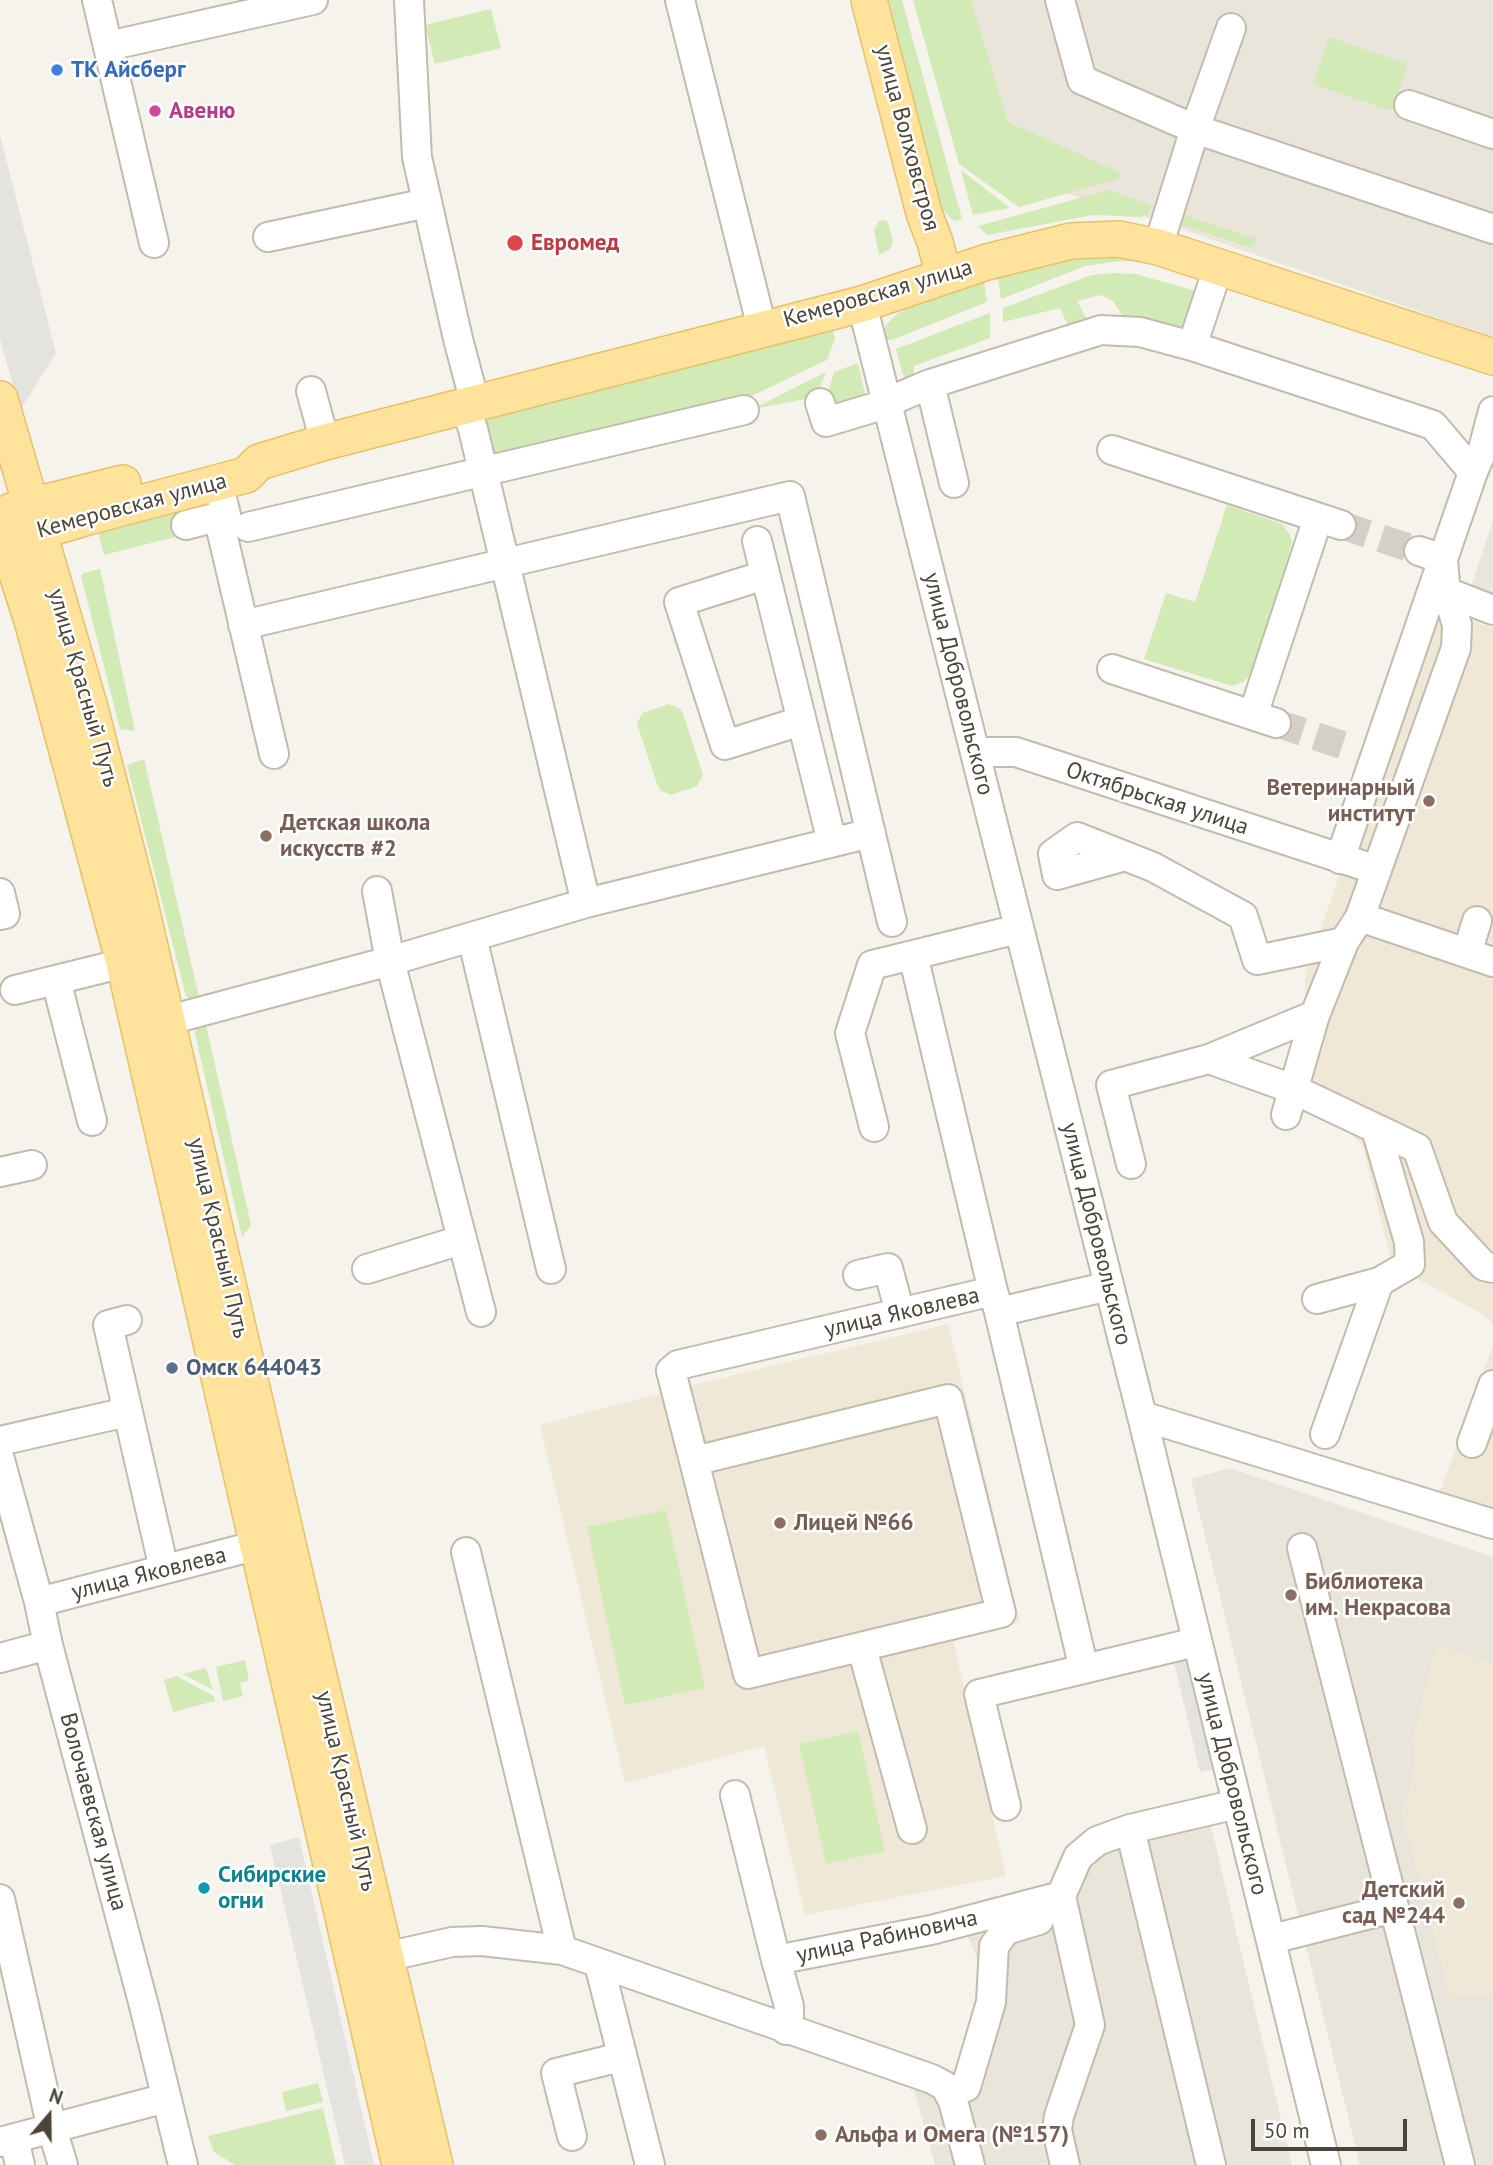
<!DOCTYPE html>
<html>
<head>
<meta charset="utf-8">
<style>
  body { margin:0 }
  #map { position:relative; width:1493px; height:2165px; overflow:hidden; background:#f6f3ec; font-family:"PT Sans",sans-serif }
  canvas { display:block }
  .north { position:absolute; left:14px; top:2081px; width:70px; height:70px; -webkit-text-stroke:5px #fff; paint-order:stroke; rotate:20deg; font-size:19px; font-weight:700; line-height:28px; text-align:center; color:#4b4439 }
  .north::after { content:''; display:block; margin:auto; width:24px; height:32px; background:#4b4439; clip-path:polygon(50% 0,100% 100%,50% 72%,0 100%) }
  .scale { position:absolute; left:1251px; top:2119px; width:156px; height:32px; box-sizing:border-box; border:4px solid #4b4439; border-top:0; padding-left:9px; font-size:21px; line-height:24px; white-space:nowrap; color:#4b4439; -webkit-text-stroke:5px #fff; paint-order:stroke }
</style>
</head>
<body>
<div id="map">
<canvas width="1493" height="2165"></canvas>
<div class="north">N</div>
<div class="scale">50 m</div>
</div>
<script>
const ctx = document.querySelector('canvas').getContext('2d');
ctx.lineJoin = 'round';
function paint(path, color) { ctx.fillStyle = color; ctx.fill(path, 'evenodd'); }
const shape = rows => new Path2D(rows.map(r => 'M' + r).join(''));
function stroke(path, color, width, dash) { ctx.strokeStyle = color; ctx.lineWidth = width; ctx.lineCap = dash ? 'butt' : 'round'; ctx.setLineDash(dash || []); ctx.stroke(path); }
function label(font, color, halo, rows, align = 'center') {
  ctx.font = font + ' "PT Sans",sans-serif'; ctx.lineWidth = 5; ctx.setLineDash([]); ctx.textBaseline = 'middle'; ctx.strokeStyle = halo; ctx.fillStyle = color; for (const [text, x, y, turn = 0] of rows) {
    ctx.save(); ctx.translate(x, y); ctx.rotate((+turn || 0) * Math.PI / 180); ctx.textAlign = isNaN(turn) ? turn : align; if (halo) ctx.strokeText(text, 0, 0); ctx.fillText(text, 0, 0); ctx.restore();
  }
}
paint(shape([
  [939,0,1493,0,1493,337,1156,220,980,168],
  [1493,520,1493,597,1470,589],
  [1230,1468,1493,1557,1493,2165,1360,2165,1191,1479],
  [1209,1818,1292,2165,935,2165,913,2087,965,2065,983,2016,982,1970,966,1932,1064,1903,1095,1854]
]), '#eae5da');
paint(shape([
  [1433,606,1493,628,1493,1324,1482,1314,1392,1265,1363,1147,1305,1082,1305,974],
  [948,1324,1020,1622,953,1639,1006,1876,805,1915,764,1746,625,1783,540,1425,676,1389],
  [1493,1345,1493,1515,1438,1497],
  [1436,1645,1493,1664,1493,1996,1450,1997,1401,1810,1406,1802,1416,1761,1413,1739]
]), '#efe8d6');
paint(shape([
  [881,0,902,0,962,219,954,221,940,207],
  [913,0,971,0,1008,122,1121,173,1118,179,1019,207,959,164],
  [491,9,501,48,435,64,425,25],
  [1329,37,1408,64,1392,111,1313,84],
  [961,170,1010,208,973,215],
  [1109,190,1151,205,1148,214,1141,217,1093,215,987,235,978,226],
  [1181,214,1257,239,1251,248,1183,225],
  [885,220,888,223,893,241,890,249,879,255,874,230,879,221],
  [1123,256,1150,258,1205,279,1144,262,1120,261,1085,266,1001,299,997,271,1057,261],
  [1115,273,1136,274,1199,292,1188,327,1175,330,1122,315,1113,301,1101,295,1077,301,1086,318,1067,324,1060,308,1003,322,1003,308,1091,275],
  [983,274,987,302,892,340,882,340,882,332,887,324,898,313,931,295],
  [990,313,990,338,914,366,914,378,905,382,896,349],
  [833,329,835,339,827,360,741,401,486,457,477,420],
  [858,363,866,398,831,415,827,396,834,372],
  [826,372,816,397,753,409],
  [205,493,214,527,104,555,95,521],
  [1227,505,1282,524,1289,533,1292,541,1286,564,1250,676,1243,682,1232,686,1144,659,1166,593,1195,602],
  [100,569,135,731,120,729,81,576,83,573],
  [669,704,680,709,683,714,703,775,697,786,671,795,660,790,657,784,637,724,642,713],
  [144,759,199,997,194,1000,186,996,127,765],
  [204,1025,206,1025,251,1225,242,1237,195,1034,196,1028],
  [666,1510,705,1688,625,1705,587,1527],
  [245,1660,249,1681,240,1683,243,1696,223,1701,216,1667],
  [206,1668,213,1690,183,1674],
  [176,1676,214,1696,215,1701,173,1712,164,1680],
  [858,1731,885,1851,826,1864,799,1744],
  [318,2083,323,2102,286,2111,282,2092],
  [323,2108,336,2165,235,2165,214,2152,208,2136]
]), '#d2eab5');
paint(shape([
  [0,136,56,353,20,410,0,339],
  [1200,1656,1228,1766,1200,1772,1174,1662],
  [299,1837,374,2165,345,2165,270,1845]
]), '#e5e3e0');
stroke(shape([
  [1341,525,1419,551],
  [1276,723,1354,749]
]), '#d4d0c8', 28, [28, 14]);
const minor = shape([
  [97,0,154,243],
  [409,0,417,157,458,339,475,403],
  [680,0,762,328],
  [1060,0,1082,80,1195,129,1493,229],
  [108,46,313,0],
  [1409,105,1493,134],
  [268,237,427,203],
  [1158,247,1195,129,1231,28],
  [1219,265,1192,346,1433,425,1473,472],
  [862,304,1142,1416,1326,2165],
  [930,384,954,483],
  [311,391,325,442],
  [820,403,826,422,876,407,930,384,1101,330,1140,332,1192,346],
  [465,406,473,429,586,903],
  [1112,450,1341,525],
  [186,525,226,515,218,482],
  [248,527,744,410],
  [222,533,274,754],
  [757,541,832,842],
  [765,575,679,602,725,745,801,721],
  [1449,593,1493,610],
  [243,625,790,496,892,922],
  [1112,669,1276,723],
  [1253,715,1318,518],
  [976,752,1016,752,1377,870],
  [1125,856,1057,875,1053,854,1077,837,1153,867,1243,916,1257,960,1344,942],
  [1340,859,1443,559,1419,551],
  [377,891,390,961,481,1312],
  [0,893,5,914,0,915],
  [1360,917,1493,962],
  [472,937,551,1269],
  [1467,953,1477,921],
  [56,980,92,1121],
  [15,990,124,963],
  [169,1020,390,961,586,903,871,833],
  [1209,1059,1293,1089,1417,1148,1443,1222,1484,1266,1493,1268],
  [1286,1115,1315,1015,1344,942,1360,917,1456,648,1457,625,1445,584,1443,559,1473,472,1483,449,1493,411],
  [874,1127,850,1033,872,965,913,955],
  [1131,1164,1111,1085,1209,1059,1315,1015],
  [0,1172,32,1165],
  [367,1269,461,1240],
  [858,1275,888,1268,900,1313],
  [993,1291,913,955,1018,929],
  [1317,1299,1379,1282],
  [999,1312,1084,1669,1196,1642],
  [127,1320,108,1325,164,1569],
  [1142,1416,1493,1524],
  [1325,1434,1379,1282,1410,1264,1409,1242,1376,1129],
  [0,1441,127,1412],
  [1472,1443,1493,1385],
  [0,1460,39,1602,48,1645,144,2006,183,2165],
  [694,1461,748,1674,1001,1613,948,1399,694,1461,671,1371,678,1365,993,1291,999,1312,1109,1286],
  [1302,1548,1460,2165],
  [466,1552,562,1950],
  [39,1602,258,1545],
  [862,1648,912,1829],
  [0,1658,48,1645],
  [735,1795,776,1960],
  [1006,1806,979,1694,1084,1669],
  [1130,1829,1211,2165],
  [1061,1896,1090,2025,1059,2116,1057,2130,1065,2165],
  [1061,1896,1078,1857,1097,1841,1130,1829,1237,1804],
  [0,1899,52,2129,63,2165],
  [1272,1939,1394,1908],
  [385,1957,452,1942,482,1941,562,1950,932,2079,945,2086,953,2101,970,2165],
  [599,1964,650,2165],
  [786,2030,789,2016,789,2006,776,1960,931,1930,1061,1896],
  [966,2087,991,2002,994,1946,1006,1930,1039,1920],
  [572,2136,556,2073,621,2057],
  [14,2139,20,2165],
  [0,2142,166,2098]
]);
const major = shape([
  [869,0,924,213,935,242,944,276],
  [0,399,90,708,138,895,298,1587,435,2165],
  [11,511,123,483],
  [0,521,33,624,124,963,400,2165],
  [17,538,88,517,246,475,259,462,325,442,862,304,987,262,1071,241,1119,239,1158,247,1493,357]
]);
stroke(minor, '#c2bbae', 32);
stroke(major, '#e6c16a', 38);
stroke(minor, '#fff', 28);
stroke(major, '#ffe39c', 35);
for (const [x, y, r, color] of [
  [57,70,7,"#3f7fe0"],
  [155,111,7,"#d1479c"],
  [515,243,9,"#e0444e"],
  [1429,801,7,"#8d6e63"],
  [266,836,7,"#8d6e63"],
  [172,1368,7,"#5c6f8a"],
  [780,1523,7,"#8d6e63"],
  [1291,1595,7,"#8d6e63"],
  [204,1888,7,"#0f9aa8"],
  [1459,1903,7,"#8d6e63"],
  [821,2135,7,"#8d6e63"]
]) { const dot = new Path2D(); dot.arc(x, y, r, 0, 2 * Math.PI); ctx.fillStyle = color; ctx.fill(dot); stroke(dot, '#fff', 2.5); }
label('bold 23px', '#366cbe', '#fff', [
  ["ТК Айсберг",71,70]
], 'left');
label('bold 23px', '#b23c85', '#fff', [
  ["Авеню",169,111]
], 'left');
label('23px', '#4b4439', '#fff', [
  ["улица Волховстроя",907,138,75],
  ["Кемеровская улица",878,294,-16],
  ["Кемеровская улица",132,506,-15],
  ["улица Добровольского",958,684,76],
  ["улица Красный Путь",83,688,74],
  ["Октябрьская улица",1157,799,18],
  ["улица Добровольского",1096,1234,76],
  ["улица Красный Путь",218,1238,77],
  ["улица Яковлева",902,1313,-13],
  ["улица Яковлева",149,1574,-14],
  ["улица Добровольского",1232,1784,76],
  ["улица Красный Путь",346,1791,77],
  ["Волочаевская улица",93,1812,75],
  ["улица Рабиновича",887,1937,-12]
]);
label('bold 23px', '#be3a42', '#fff', [
  ["Евромед",531,243]
], 'left');
label('bold 23px', '#785e54', '#fff', [
  ["Ветеринарный",1415,788,"right"],
  ["институт",1415,814,"right"],
  ["Детская школа",280,823],
  ["искусств #2",280,849],
  ["Лицей №66",794,1523],
  ["Библиотека",1305,1582],
  ["им. Некрасова",1305,1608],
  ["Детский",1445,1890,"right"],
  ["сад №244",1445,1916,"right"],
  ["Альфа и Омега (№157)",835,2135]
], 'left');
label('bold 23px', '#4e5e75', '#fff', [
  ["Омск 644043",186,1368]
], 'left');
label('bold 23px', '#0d838f', '#fff', [
  ["Сибирские",218,1875],
  ["огни",218,1901]
], 'left');
</script>
</body>
</html>
